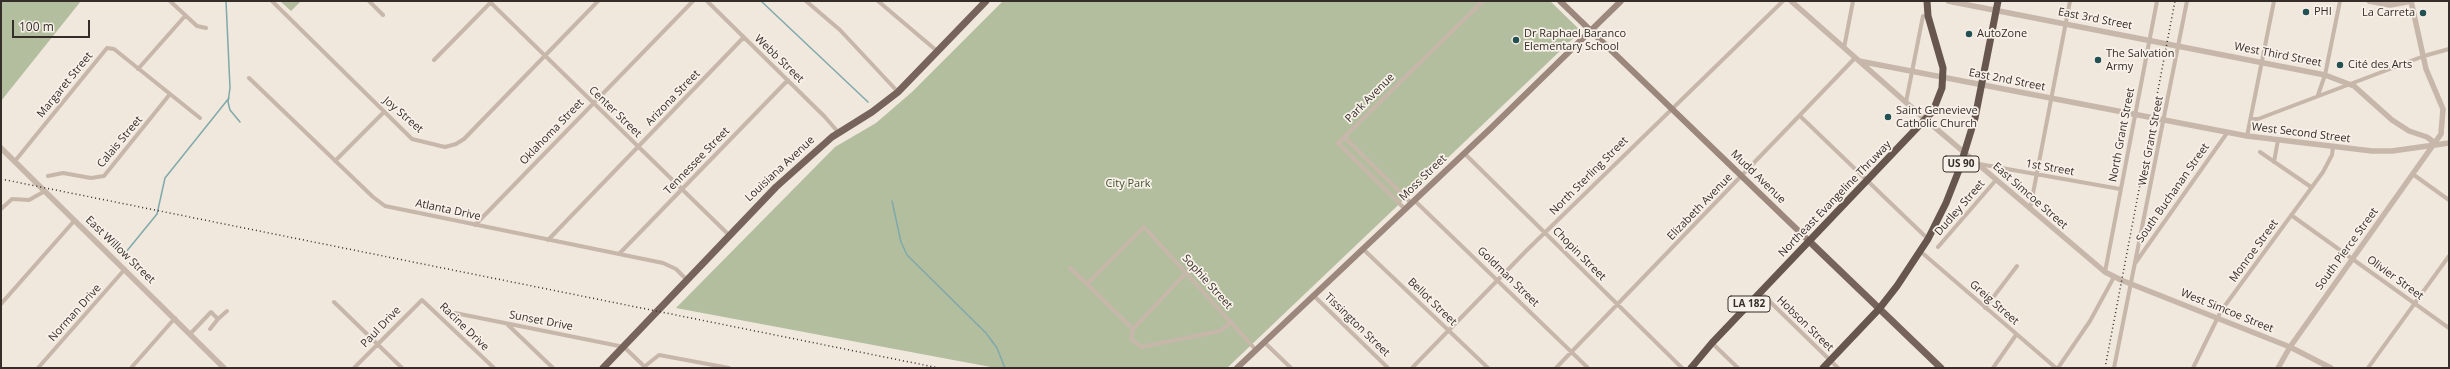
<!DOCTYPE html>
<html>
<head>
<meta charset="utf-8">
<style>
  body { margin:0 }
  #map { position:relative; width:2450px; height:369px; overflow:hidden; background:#f0e7dd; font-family:"Open Sans",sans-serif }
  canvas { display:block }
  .frame { position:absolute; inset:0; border:2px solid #352d29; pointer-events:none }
  .scale { position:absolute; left:12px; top:20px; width:78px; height:18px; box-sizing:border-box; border:2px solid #352d29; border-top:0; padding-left:5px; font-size:12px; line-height:14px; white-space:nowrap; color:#352d29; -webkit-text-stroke:3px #f8f1e9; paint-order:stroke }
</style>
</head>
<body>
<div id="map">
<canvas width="2450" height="369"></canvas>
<div class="frame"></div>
<div class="scale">100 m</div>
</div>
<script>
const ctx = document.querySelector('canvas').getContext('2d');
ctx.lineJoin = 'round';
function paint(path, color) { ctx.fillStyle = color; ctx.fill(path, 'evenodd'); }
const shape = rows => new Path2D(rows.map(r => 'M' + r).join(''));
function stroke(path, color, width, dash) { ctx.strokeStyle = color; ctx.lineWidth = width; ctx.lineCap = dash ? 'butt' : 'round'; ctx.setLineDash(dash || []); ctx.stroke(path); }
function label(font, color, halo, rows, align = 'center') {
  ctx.font = font + ' "Open Sans",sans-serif'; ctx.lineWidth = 3.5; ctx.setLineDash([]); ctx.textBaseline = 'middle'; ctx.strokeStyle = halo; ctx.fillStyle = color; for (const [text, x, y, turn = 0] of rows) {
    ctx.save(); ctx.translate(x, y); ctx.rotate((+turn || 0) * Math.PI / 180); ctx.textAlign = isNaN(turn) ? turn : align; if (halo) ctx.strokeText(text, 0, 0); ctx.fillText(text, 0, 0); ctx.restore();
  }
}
paint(shape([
  [1,1,81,1,1,101],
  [280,1,301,1,291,11],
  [1003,1,1550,1,1581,31,1227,368,996,368,676,308,835,147,876,123,912,92]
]), '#b3be9e');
stroke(shape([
  [226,1,230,88,228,102,230,110,240,122],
  [761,1,868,102],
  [892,201,901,242,907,255,986,333,997,348,1005,368],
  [126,252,157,214,165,178,229,98]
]), '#7fa9ab', 1.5);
stroke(shape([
  [170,1,197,26,206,28],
  [272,1,412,139,445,147,456,144,464,139,598,1],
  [369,1,383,15],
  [489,1,729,235],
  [707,1,825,117,838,132],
  [806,1,840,30,898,92],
  [878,1,937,51],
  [1844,48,1853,1],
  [434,60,492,1],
  [138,69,185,16],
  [249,78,373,197,385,206,663,263,676,269,686,279],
  [2318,95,2325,75,2340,1],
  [1906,102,1923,16],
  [1800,116,1928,239],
  [2251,119,2258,119,2424,56,2449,49],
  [2247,136,2274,1],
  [1344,137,1411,203],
  [2260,152,2311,187],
  [1464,153,1682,368],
  [15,161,107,48,114,49,200,118],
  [335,161,384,112],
  [2274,162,2278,140],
  [1979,164,2120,189],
  [2414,175,2449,200],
  [48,176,63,173,91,178,104,176,170,94],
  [1414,200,1588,368],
  [1,209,12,199,29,200,45,191],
  [1405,209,1338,143,1483,1],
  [2030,209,2070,1],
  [2291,215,2449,328],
  [475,225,693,1],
  [548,240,744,37],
  [1938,247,1996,180],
  [1363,249,1488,368],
  [1920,251,2056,368],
  [619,254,788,80],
  [2136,262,2227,133],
  [1070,268,1087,284],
  [2105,272,2157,1],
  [1186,273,1133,329,1087,284,1144,227,1186,273,1256,350],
  [1760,292,1838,368],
  [1313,295,1388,368],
  [334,302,402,368],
  [1,304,75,220],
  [1985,308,2017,266],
  [455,313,624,347,646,368],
  [218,319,227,311],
  [507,324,553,368],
  [1133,329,1131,339,1141,347,1220,331,1231,322],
  [191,333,211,312,218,319,210,329],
  [1264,342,1291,368],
  [1712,343,1738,368],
  [644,367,659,355,729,368],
  [38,368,125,269],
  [131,368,175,318],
  [354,368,422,300,494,368],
  [1412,368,1527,250,1783,1],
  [1556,368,1855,58],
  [1993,368,2016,335],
  [2058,368,2090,321,2114,277],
  [2114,368,2187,1],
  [2193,368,2221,311,2323,172,2332,155,2333,147],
  [2368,368,2449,256]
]), '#c7b7aa', 4);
stroke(shape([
  [1791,1,1926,120,2105,272,2121,280,2290,347,2331,368],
  [1948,1,2325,75,2354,86,2392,120,2409,131,2427,137,2436,144],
  [2369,1,2390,5,2412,1],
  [1859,61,2247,136,2372,151,2392,151,2449,143],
  [1,148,224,368],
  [2278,368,2290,347,2441,134,2443,109,2426,69,2411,1]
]), '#c7b7aa', 5.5);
stroke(shape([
  [1560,1,1809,241],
  [1237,368,1490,129,1621,1]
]), '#9b877c', 6);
stroke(shape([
  [1809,241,1941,368],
  [603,368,776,187,832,137,872,112,898,92,986,1]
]), '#76645b', 7);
stroke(shape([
  [1691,368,1712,343,1933,111,1942,88,1943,68,1928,16,1927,1],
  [1823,368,1879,309,1897,286,1928,239,1946,203,1959,170,1975,118,1998,1]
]), '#66564e', 7);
stroke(shape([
  [1,179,939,368],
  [2105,368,2175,1]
]), '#352d29', 1.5, [1, 3]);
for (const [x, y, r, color] of [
  [2306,12,4,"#225053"],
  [2423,13,4,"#225053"],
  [1969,34,4,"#225053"],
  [1516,40,4,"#225053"],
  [2098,60,4,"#225053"],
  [2340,65,4,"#225053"],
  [1888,117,4,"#225053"]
]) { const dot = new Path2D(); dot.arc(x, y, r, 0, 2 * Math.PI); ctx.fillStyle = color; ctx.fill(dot); stroke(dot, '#f8f1e9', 1.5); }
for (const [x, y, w] of [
  [1961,164,36],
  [1749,304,42]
]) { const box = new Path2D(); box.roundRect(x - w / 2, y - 8, w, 16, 3); ctx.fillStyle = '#f8f1e9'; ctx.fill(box); stroke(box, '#352d29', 1); }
label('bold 10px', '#352d29', null, [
  ["US 90",1961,164],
  ["LA 182",1749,304]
]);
label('11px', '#352d29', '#f8f1e9', [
  ["PHI",2314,12],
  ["La Carreta",2415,13,"right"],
  ["Dr Raphael Baranco",1524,34],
  ["Elementary School",1524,47],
  ["AutoZone",1977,34],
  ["The Salvation",2106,54],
  ["Army",2106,67],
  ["Cité des Arts",2348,65],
  ["Saint Genevieve",1896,111],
  ["Catholic Church",1896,124]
], 'left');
label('11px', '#352d29', '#f8f1e9', [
  ["East 3rd Street",2095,19,11],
  ["West Third Street",2278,55,11],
  ["Webb Street",779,59,44],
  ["East 2nd Street",2007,80,11],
  ["Margaret Street",65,85,-51],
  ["Arizona Street",673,98,-46],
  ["Park Avenue",1370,98,-45],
  ["Center Street",615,112,44],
  ["Joy Street",403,115,41],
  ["Oklahoma Street",552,132,-46],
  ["West Second Street",2301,133,7],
  ["North Grant Street",2122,135,-79],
  ["West Grant Street",2151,141,-79],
  ["Calais Street",120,142,-50],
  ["Tennessee Street",697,161,-46],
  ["1st Street",2050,168,10],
  ["Louisiana Avenue",780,169,-43],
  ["North Sterling Street",1589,176,-45],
  ["Mudd Avenue",1758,177,44],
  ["Moss Street",1423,178,-44],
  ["South Buchanan Street",2173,193,-55],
  ["East Simcoe Street",2030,196,41],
  ["Northeast Evangeline Thruway",1835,199,-46],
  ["Elizabeth Avenue",1700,207,-46],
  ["Dudley Street",1960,208,-49],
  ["Atlanta Drive",448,210,12],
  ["South Pierce Street",2347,249,-54],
  ["East Willow Street",120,250,44],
  ["Monroe Street",2254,251,-54],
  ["Chopin Street",1579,254,45],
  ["Goldman Street",1508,277,44],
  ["Olivier Street",2395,278,36],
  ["Sophie Street",1207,282,48],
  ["Bellot Street",1432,302,44],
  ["Greig Street",1994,303,41],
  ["West Simcoe Street",2227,311,22],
  ["Norman Drive",75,313,-48],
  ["Sunset Drive",541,321,11],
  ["Hobson Street",1805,324,44],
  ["Tissington Street",1357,325,44],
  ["Paul Drive",381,327,-46],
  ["Racine Drive",464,327,44]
]);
label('11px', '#45512f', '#f8f1e9', [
  ["City Park",1128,184]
]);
</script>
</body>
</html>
